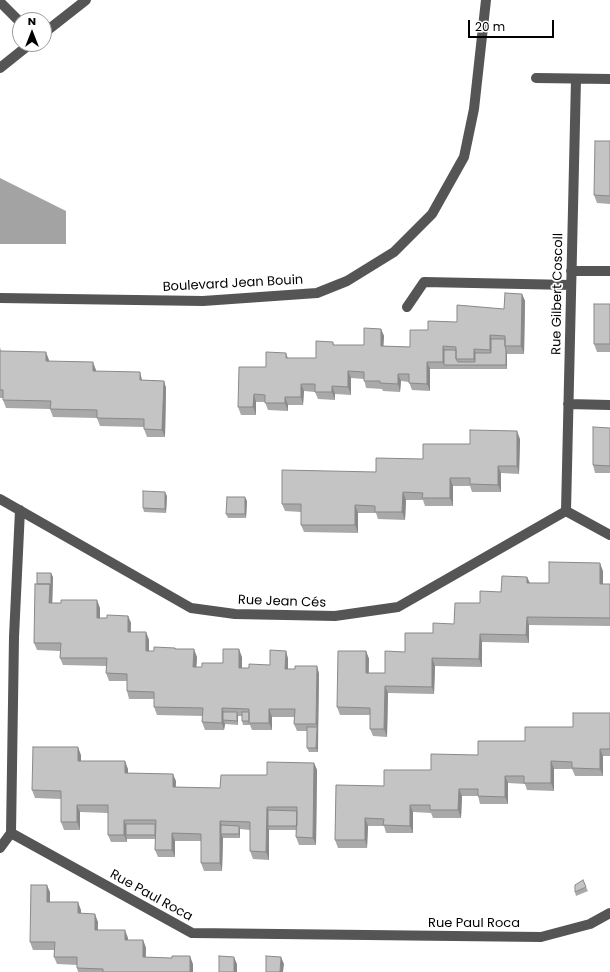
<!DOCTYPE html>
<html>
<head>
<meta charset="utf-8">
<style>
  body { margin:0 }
  #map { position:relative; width:610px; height:972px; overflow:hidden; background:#fff; font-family:Poppins,sans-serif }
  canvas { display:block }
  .north { position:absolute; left:12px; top:12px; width:40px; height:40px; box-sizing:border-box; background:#fff; border:1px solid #999; border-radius:50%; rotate:0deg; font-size:11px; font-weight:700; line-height:16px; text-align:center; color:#000 }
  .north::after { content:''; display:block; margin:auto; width:14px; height:18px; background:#000; clip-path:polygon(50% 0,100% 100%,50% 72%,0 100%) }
  .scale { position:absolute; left:468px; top:20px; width:86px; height:18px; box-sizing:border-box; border:2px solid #000; border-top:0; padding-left:5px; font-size:12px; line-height:14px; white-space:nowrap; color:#000; -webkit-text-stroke:3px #fff; paint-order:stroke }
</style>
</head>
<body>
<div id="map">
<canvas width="610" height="972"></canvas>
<div class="north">N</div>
<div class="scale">20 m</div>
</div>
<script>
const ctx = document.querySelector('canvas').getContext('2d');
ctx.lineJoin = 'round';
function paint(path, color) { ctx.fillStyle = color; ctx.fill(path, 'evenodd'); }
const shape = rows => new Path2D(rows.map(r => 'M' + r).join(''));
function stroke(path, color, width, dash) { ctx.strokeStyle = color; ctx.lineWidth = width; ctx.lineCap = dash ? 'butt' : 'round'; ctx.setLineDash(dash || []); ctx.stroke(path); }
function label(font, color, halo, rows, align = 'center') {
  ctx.font = font + ' Poppins,sans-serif'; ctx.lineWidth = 3.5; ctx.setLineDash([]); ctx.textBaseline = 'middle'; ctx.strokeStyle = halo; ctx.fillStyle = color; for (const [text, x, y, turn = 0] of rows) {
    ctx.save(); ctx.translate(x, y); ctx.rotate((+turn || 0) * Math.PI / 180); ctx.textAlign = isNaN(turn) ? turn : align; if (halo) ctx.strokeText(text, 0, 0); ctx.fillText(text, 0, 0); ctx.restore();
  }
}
paint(shape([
  [0,178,66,211,66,244,0,244]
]), '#a3a3a3');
stroke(shape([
  [0,2,20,22],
  [44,33,86,0],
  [0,68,30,44],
  [536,78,610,79],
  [571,271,610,271],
  [0,298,203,301,317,293,347,281,394,252,432,214,464,157,474,109,486,0],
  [407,307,424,282,571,285],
  [568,404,610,405],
  [0,499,191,608,235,614,335,616,398,607,566,511],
  [20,510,14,637,11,833,192,933,541,937,590,924,610,913],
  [566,511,576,79],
  [566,511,610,535],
  [0,848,11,833]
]), '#555', 10);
paint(shape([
  [610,141,610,204,597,203,594,195],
  [522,294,525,301,524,354,507,354,507,369,430,369,430,391,412,390,409,382,401,381,400,392,383,391,382,389,366,388,364,379,351,378,351,395,335,394,335,400,318,399,315,392,304,391,303,405,288,405,288,411,268,410,265,402,256,402,256,415,241,415,238,407,266,367,286,353,288,358,316,358,333,342,334,345,364,345,381,329,384,336,383,346,410,347,428,330,504,309],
  [610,304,610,352,597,352,594,344],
  [0,347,1,351,49,360,49,361,96,370,96,371,142,380,164,381,166,388,165,437,147,437,144,429,144,427,100,426,97,418,53,417,50,409,6,408,3,400,3,398,0,398],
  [610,428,610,473,595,473,593,465],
  [520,439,519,474,501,473,501,492,472,492,470,486,453,486,453,506,425,506,423,500,406,500,405,520,378,519,376,513,358,513,358,533,304,532,301,525,301,512,285,511,282,504,376,472,423,459,470,444],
  [167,496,166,513,144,512,143,508],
  [247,501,246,518,228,518,226,514],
  [603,571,603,584,610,584,610,626,529,625,529,643,482,642,482,667,435,666,434,694,388,693,387,737,373,736,370,729,370,715,340,715,337,707,366,651,369,659,369,673,385,673,405,652,433,633,454,624,480,603,527,577,530,583,549,583],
  [53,577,52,603,100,608,100,618,107,618,128,616,131,623,131,632,146,632,149,640,149,651,154,651,175,648,176,649,197,657,196,667,202,667,223,663,242,657,242,668,249,668,270,665,286,651,288,659,288,669,295,669,317,666,319,674,318,752,309,752,307,748,307,731,297,731,294,724,294,717,272,717,272,730,252,730,250,725,243,725,242,721,242,716,238,716,238,725,225,724,224,730,205,730,202,722,203,716,157,715,154,707,154,699,129,699,127,691,127,681,109,681,106,673,106,666,63,665,60,658,60,651,37,650,34,643,37,584],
  [610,713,610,756,603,756,603,776,575,776,572,769,554,769,554,791,527,790,525,784,508,783,508,804,480,804,478,796,462,796,461,818,433,818,431,813,413,812,413,833,386,833,384,826,368,826,367,848,338,848,335,840,384,786,478,755,573,727],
  [81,755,81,761,128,769,128,773,176,781,176,787,220,788,314,763,317,770,316,845,299,845,296,837,296,830,269,830,269,860,253,859,250,851,250,830,240,829,240,838,223,838,222,871,204,871,201,863,201,841,175,841,175,857,158,857,155,850,155,839,127,839,127,842,111,842,108,835,108,813,80,812,80,830,64,830,61,822,61,799,35,798,32,790],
  [586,887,588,891,576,896,575,892],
  [50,892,50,902,81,910,81,913,98,922,98,930,128,938,128,940,143,940,146,948,146,957,193,964,193,972,78,972,77,968,77,965,57,964,54,957,54,950,33,950,30,942]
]), '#a9a9a9');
paint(shape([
  [522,294,525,301,524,354,521,346],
  [381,329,384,336,383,354,381,346],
  [490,335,493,343,493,357,490,350],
  [443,346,446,354,444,365,443,362],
  [474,349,477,357,477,366,474,359],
  [506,350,507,354,507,369,506,365],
  [46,352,49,360,48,369,46,361],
  [93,362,96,370,96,379,93,371],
  [427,362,430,369,430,391,427,384],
  [348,371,351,378,351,395,348,387],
  [140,372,142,380,142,388,140,380],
  [398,374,401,381,400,392,398,384],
  [164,381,166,388,165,437,162,430],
  [301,384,304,391,303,405,301,397],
  [332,386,335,394,335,400,332,392],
  [254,394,256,402,256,415,253,407],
  [285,397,288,405,288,411,285,403],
  [517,431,520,439,519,474,517,466],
  [498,466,501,473,501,492,498,485],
  [450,478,453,486,453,506,450,498],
  [165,492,167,496,166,513,165,509],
  [403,492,406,500,405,520,402,512],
  [245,497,247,501,246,518,245,514],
  [355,505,358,513,358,533,355,525],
  [600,563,603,571,603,591,600,584],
  [51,573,53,577,52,611,49,603,50,584],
  [527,577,530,584,527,583],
  [97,600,100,608,100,626,97,618],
  [128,616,131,623,130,639,128,632],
  [527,617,529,625,529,643,526,635],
  [146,632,149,640,149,659,146,651],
  [480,634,482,642,482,667,479,659],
  [194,649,197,657,196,675,193,667],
  [239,649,242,657,242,675,239,668],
  [286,651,288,659,288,677,285,669],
  [366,651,369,659,368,681,366,673],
  [432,658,435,666,434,694,432,687],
  [317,666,319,674,318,731,316,724],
  [385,686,388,693,387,737,384,729],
  [222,708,225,716,223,720,225,724,224,730,222,723],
  [269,709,272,717,272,730,269,723],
  [237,712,238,716,238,725,237,721],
  [317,727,318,731,318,752,316,748],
  [78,747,81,755,81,769,78,761],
  [600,749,603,756,603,776,600,769],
  [125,761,128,769,128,781,125,773],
  [551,761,554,769,554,791,551,783],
  [314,763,317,770,316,845,313,838],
  [173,774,176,781,175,795,173,787],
  [505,776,508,783,508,804,505,797],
  [459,789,462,796,461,818,458,810],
  [77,805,80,812,80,830,77,822],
  [410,805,413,812,413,833,410,826],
  [267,807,270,814,268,826,269,830,269,860,266,852],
  [365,818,368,826,367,848,365,840],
  [124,820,127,828,126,835,127,839,127,842,124,835],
  [220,821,223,829,221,834,223,838,222,871,220,863],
  [239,826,240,830,240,838,239,834],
  [172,833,175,841,175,857,172,850],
  [47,885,50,892,50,910,47,902],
  [78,902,81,910,80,921,78,913],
  [95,914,98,922,97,937,95,930],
  [125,930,128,938,128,948,125,940],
  [143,940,146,948,145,965,143,957],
  [190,956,193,964,193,972,190,972],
  [234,957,237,964,237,972,234,972],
  [281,957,284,964,283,972,280,972]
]), '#898989');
const building = shape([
  [595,141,610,141,610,196,594,195,595,141],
  [505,293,522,294,521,346,505,346,505,336,490,335,490,350,474,349,474,359,456,359,456,347,443,346,443,362,427,362,427,384,409,383,409,374,398,374,398,384,380,383,380,381,364,381,364,372,348,371,348,387,332,386,332,392,315,392,315,384,301,384,301,397,285,397,285,403,265,403,265,395,254,394,253,407,238,407,239,367,266,367,266,352,286,353,286,358,316,358,316,341,333,342,333,345,364,345,364,328,381,329,381,346,410,347,410,330,428,330,428,321,457,322,457,305,504,309,505,293],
  [594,304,610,304,610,344,594,344,594,304],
  [491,339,505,339,505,346,506,350,506,365,444,365,444,350,456,350,456,359,458,362,475,362,475,353,491,353,491,339],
  [0,351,46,352,46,361,93,362,93,371,140,372,140,380,164,381,162,430,144,429,144,419,97,418,97,410,50,409,51,401,3,400,3,390,0,390,0,351],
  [593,427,610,428,610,466,593,465,593,427],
  [470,430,517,431,517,466,498,466,498,485,470,484,470,478,450,478,450,498,422,498,423,493,403,492,402,512,375,512,375,506,355,505,355,525,301,525,301,504,282,504,282,470,376,472,376,458,423,459,423,444,470,444,470,430],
  [143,491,165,492,165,509,143,508,143,491],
  [227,497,245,497,245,514,226,514,227,497],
  [549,562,600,563,600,584,610,584,610,618,527,617,526,635,480,634,479,659,432,658,432,687,385,686,384,729,370,729,370,708,337,707,338,651,366,651,366,673,385,673,385,651,405,652,405,633,433,633,433,623,454,624,455,603,480,603,480,591,501,592,502,576,527,577,527,583,549,583,549,562],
  [37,573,51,573,51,588,50,584,37,584,37,573],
  [35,584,50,584,49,603,61,603,61,600,97,600,97,618,107,618,107,615,128,616,128,632,146,632,146,651,154,651,154,647,175,648,175,649,194,649,193,667,202,667,202,663,223,663,223,649,239,649,239,668,249,668,249,664,270,665,270,650,286,651,285,669,295,669,295,666,317,666,316,724,294,724,295,709,269,709,269,723,249,723,249,709,222,708,222,723,202,722,203,708,154,707,154,692,127,691,127,674,106,673,107,658,60,658,61,643,34,643,35,584],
  [223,712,237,712,237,721,223,720,223,712],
  [242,712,249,712,249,721,242,721,242,712],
  [573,713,610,713,610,749,600,749,600,769,572,768,572,762,551,761,551,783,524,783,524,776,505,776,505,797,478,796,478,789,459,789,458,810,430,810,430,805,410,805,410,826,383,825,384,819,365,818,365,840,335,840,336,785,384,786,384,770,431,770,431,754,478,755,478,741,525,741,525,727,573,727,573,713],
  [307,727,317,727,316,748,307,748,307,727],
  [33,747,78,747,78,761,125,761,125,773,173,774,173,787,220,788,221,775,267,775,267,762,314,763,313,838,296,837,297,807,267,807,266,852,250,851,250,822,220,821,220,863,201,863,201,834,172,833,172,850,155,850,156,820,124,820,124,835,108,835,108,805,77,805,77,822,61,822,61,791,32,790,33,747],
  [268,810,297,811,297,826,268,826,268,810],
  [126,824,155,824,155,835,126,835,126,824],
  [221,825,239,826,239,834,221,834,221,825],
  [583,880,586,887,575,892,575,885,583,880],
  [31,885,47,885,47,902,78,902,78,913,95,914,95,930,125,930,125,940,143,940,143,957,172,958,172,956,190,956,190,972,191,972,103,972,103,969,77,968,77,957,54,957,55,942,30,942,31,885],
  [219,956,234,957,234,972,219,972,219,956],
  [266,956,281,957,280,972,266,972,266,956]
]);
paint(building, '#c4c4c4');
stroke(building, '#898989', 1);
label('13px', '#000', '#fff', [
  ["Boulevard Jean Bouin",233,284,-3],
  ["Rue Gilbert Coscoll",558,294,-89],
  ["Rue Jean Cés",282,602,2],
  ["Rue Paul Roca",151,896,29],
  ["Rue Paul Roca",474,924]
]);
</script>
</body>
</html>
